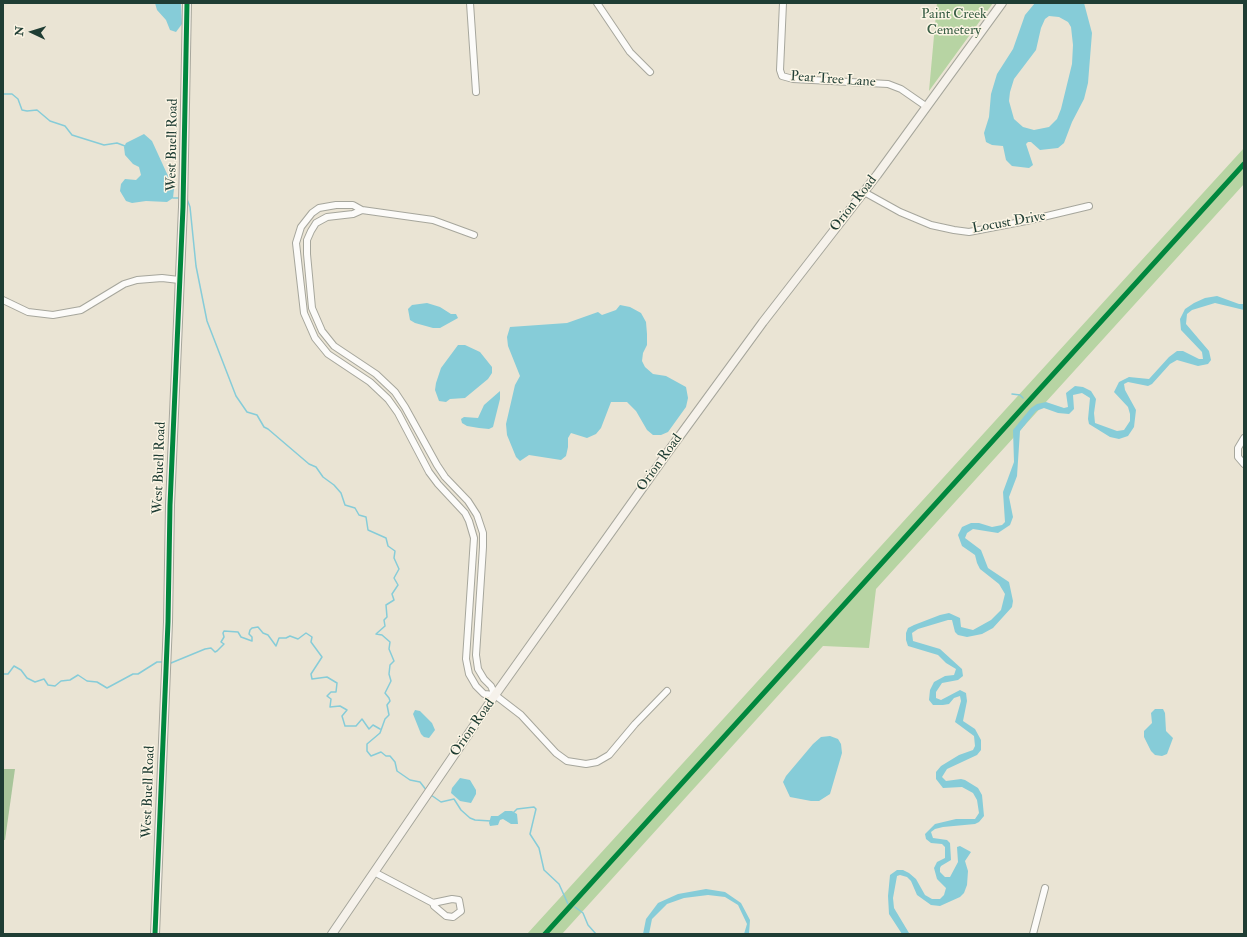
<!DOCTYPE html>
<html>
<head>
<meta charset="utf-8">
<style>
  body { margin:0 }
  #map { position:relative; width:1247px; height:937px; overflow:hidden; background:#eae4d4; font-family:"IM FELL Double Pica",serif }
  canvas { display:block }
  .frame { position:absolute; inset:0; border:4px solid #1f3d34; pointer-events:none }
  .north { position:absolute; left:12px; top:12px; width:40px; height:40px; -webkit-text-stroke:3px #fcf5e5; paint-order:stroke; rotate:274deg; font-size:11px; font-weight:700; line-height:16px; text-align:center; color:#1f3d34 }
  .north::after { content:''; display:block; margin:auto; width:14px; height:18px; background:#1f3d34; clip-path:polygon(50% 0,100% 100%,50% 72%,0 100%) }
</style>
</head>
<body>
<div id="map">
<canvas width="1247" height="937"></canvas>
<div class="frame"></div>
<div class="north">N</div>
</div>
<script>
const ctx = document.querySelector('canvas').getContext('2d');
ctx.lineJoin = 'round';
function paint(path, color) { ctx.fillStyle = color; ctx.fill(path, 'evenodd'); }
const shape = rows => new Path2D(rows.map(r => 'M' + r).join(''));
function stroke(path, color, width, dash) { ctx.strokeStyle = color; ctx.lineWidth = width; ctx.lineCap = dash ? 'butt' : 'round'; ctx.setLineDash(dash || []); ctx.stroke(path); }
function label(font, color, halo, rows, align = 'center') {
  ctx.font = font + ' "IM FELL Double Pica",serif'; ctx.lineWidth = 3; ctx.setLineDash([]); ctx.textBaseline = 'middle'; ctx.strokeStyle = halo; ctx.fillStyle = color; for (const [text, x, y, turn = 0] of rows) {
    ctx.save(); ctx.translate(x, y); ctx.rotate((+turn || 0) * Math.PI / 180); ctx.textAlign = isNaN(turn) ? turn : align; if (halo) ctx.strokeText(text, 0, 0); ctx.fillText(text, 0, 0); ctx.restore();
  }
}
paint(shape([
  [937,3,993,3,929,91],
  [1244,148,1244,184,876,589,869,648,823,646,562,934,527,934]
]), '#b7d4a3');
paint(shape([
  [3,769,15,769,5,840,3,840]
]), '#a8c59a');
paint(shape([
  [155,3,181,3,182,24,176,32,170,30,166,20,157,10],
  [1035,3,1084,3,1092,33,1088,83,1084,99,1072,122,1064,143,1058,148,1040,150,1031,142,1028,142,1026,144,1033,165,1029,168,1012,166,1006,160,1003,146,992,145,986,142,984,133,989,117,991,94,997,74,1013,49,1025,15],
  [1049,16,1059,17,1068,22,1071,27,1073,45,1072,64,1061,109,1057,119,1049,127,1034,130,1023,127,1014,119,1009,101,1010,92,1014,79,1036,50,1041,28,1045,19],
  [144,134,152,141,174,189,173,198,167,202,146,201,132,203,126,201,120,191,121,184,125,179,136,180,141,175,139,167,133,164,125,155,124,147,126,143],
  [1217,296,1239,304,1244,304,1244,310,1215,303,1192,310,1187,314,1186,324,1209,351,1211,360,1208,364,1198,366,1177,360,1170,364,1152,384,1148,386,1128,382,1124,384,1125,390,1136,410,1134,427,1128,436,1119,439,1110,437,1089,424,1088,419,1090,398,1082,393,1073,395,1074,409,1069,414,1058,413,1044,408,1036,411,1020,431,1017,476,1009,497,1013,517,1010,525,998,533,973,529,967,533,965,538,981,550,988,568,1009,582,1013,601,1012,607,993,628,982,634,967,637,958,635,955,632,952,620,948,620,918,629,912,633,913,641,940,649,962,669,963,676,958,680,942,683,936,692,936,698,941,700,960,690,966,693,967,701,963,721,975,729,981,740,981,750,977,755,947,769,942,777,946,781,961,779,965,780,978,788,982,795,984,816,979,822,975,824,943,827,935,829,931,832,933,838,947,840,950,843,951,860,941,866,940,868,940,872,945,877,950,877,958,862,957,847,960,846,971,852,965,861,968,871,967,885,964,893,960,897,940,906,931,905,917,895,911,881,907,877,900,875,897,876,893,898,894,908,909,933,902,934,889,914,888,896,890,875,897,870,903,870,909,873,916,879,925,895,932,899,940,899,944,895,946,888,937,879,934,868,937,862,945,858,945,847,942,844,931,843,926,839,925,834,935,824,956,819,975,819,979,813,977,800,973,793,962,787,943,788,936,779,936,772,941,766,959,755,973,750,975,746,974,736,955,722,961,701,960,696,954,698,949,704,943,705,933,705,929,700,930,690,934,682,945,676,954,675,956,669,946,663,938,655,908,646,906,640,906,633,908,628,914,625,940,615,949,613,960,618,961,627,973,630,991,620,1001,610,1005,594,999,584,980,569,977,563,975,555,962,546,958,535,962,527,971,523,979,523,992,527,1002,525,1005,522,1003,492,1014,462,1013,430,1031,408,1037,404,1046,402,1064,408,1068,407,1066,393,1075,386,1083,387,1091,391,1096,399,1094,413,1095,423,1117,431,1124,430,1130,421,1130,414,1128,407,1114,392,1119,382,1129,377,1149,379,1169,357,1177,351,1183,351,1199,359,1203,359,1202,352,1181,330,1180,319,1185,309,1194,303,1205,298],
  [427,303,440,307,451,314,456,314,458,318,440,328,433,328,415,323,410,320,408,309,412,305],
  [620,305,630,307,641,313,646,322,647,334,647,345,643,353,642,361,645,367,653,374,666,376,686,387,688,398,686,407,668,432,661,435,653,435,647,430,636,411,627,402,611,402,601,428,596,434,587,438,571,433,568,438,568,447,566,456,561,460,529,455,520,461,516,457,507,435,506,424,515,385,520,376,508,346,507,337,510,327,567,323,598,312,602,315,616,310],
  [458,345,465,345,480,352,492,367,492,373,488,379,465,398,450,399,446,402,439,401,435,390,436,383,441,368],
  [500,391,500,399,493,427,489,429,479,428,467,426,462,423,461,419,464,417,478,418,484,405],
  [1155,709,1163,709,1165,713,1166,731,1173,738,1167,754,1162,756,1155,755,1151,751,1144,737,1144,731,1152,723,1151,713],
  [415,710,420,711,432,723,435,730,429,738,424,737,421,734,413,714],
  [830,736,838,739,841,744,842,753,830,794,819,801,811,801,790,797,783,782,786,776,813,744,821,737],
  [460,778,470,780,476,790,476,794,471,803,460,801,451,793,452,788],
  [505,811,512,811,517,814,518,824,511,824,503,819,500,820,498,825,490,826,489,823,491,816,498,816],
  [706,889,725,892,741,903,750,920,749,934,744,934,747,924,738,905,725,897,708,895,684,898,667,904,652,919,649,934,643,934,646,919,658,903,678,894]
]), '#86ccd8');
stroke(shape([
  [3,94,12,94,18,99,22,110,27,111,37,110,50,121,65,126,72,135,104,145,117,143,125,146],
  [173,198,178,198],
  [187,199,190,207,196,266,207,321,236,396,247,412,257,415,264,427,268,429,309,464,316,467,323,477,334,485,341,493,345,505,355,508,359,515,366,517,368,530,386,538,388,546,395,551,394,558,399,569,394,578,398,585,392,594,394,600,386,605,387,617,384,620,385,626,376,634,382,635,390,642,389,649,394,661,390,665,389,674,391,681,385,693,389,698,390,701,387,705,389,715,385,719,380,733,367,744,367,751,371,756,381,752,386,756,390,756,395,762,397,771,410,780,420,782,427,791],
  [1012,394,1020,395,1023,398],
  [171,663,205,649,211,648,215,652,217,651,224,644,221,642,224,637,223,633,224,631,238,632,241,637,252,641,252,637,249,634,250,630,252,628,258,627,263,633,268,635,276,646,279,638,286,638,290,636,298,639,306,633,312,637,311,642,322,657,311,674,312,679,327,677,337,683,336,692,331,692,327,696,331,699,330,707,340,706,347,710,342,716,345,726,356,726,362,719,369,729,373,725,380,729],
  [3,674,8,674,14,666,21,670,27,678,35,682,44,679,48,685,55,686,61,681,70,680,78,675,87,681,97,682,107,688,133,674,138,674,157,662,162,662],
  [431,795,441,802,454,799,461,810,470,818,475,820,491,821],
  [513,813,517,809,534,807,536,809,530,834,539,848,544,870,559,884,568,904],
  [575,907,583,913,588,925,596,934]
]), '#86ccd8', 1.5);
const street = shape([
  [470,3,476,92],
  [597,3,630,52,650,72],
  [783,3,780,70,782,76,793,79,888,84,901,89,927,107],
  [864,192,900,212,931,225,954,230,969,232,1026,221,1089,206],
  [362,210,353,214,327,217,316,223,311,231,307,240,307,254,312,308,322,331,334,346,376,374,395,392,405,407,437,465,445,477,468,501,477,515,483,533,483,547,476,655,478,669,484,679,491,686,495,695,521,715,556,753,567,761,586,764,597,762,609,755,635,724,667,691],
  [474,235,433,220,362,210,353,205,336,205,319,208,312,213,301,227,296,243,304,313,315,338,328,354,370,382,388,399,398,413,429,472,438,484,465,513,469,521,474,538,466,659,469,674,476,686,484,694,495,695],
  [3,300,28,312,53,315,81,310,124,284,137,280,162,278,179,280],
  [1244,438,1238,448,1238,457,1244,464],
  [374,872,433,903,452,899,459,900,461,911,453,917,446,916,434,906,433,903],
  [1033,934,1045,888]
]);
const secondary = shape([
  [155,934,168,622,170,505,183,207,187,3],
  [332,934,495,695,668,452,763,322,877,175,1002,3]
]);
stroke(street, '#a6a69c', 8);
stroke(secondary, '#a6a69c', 10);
stroke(street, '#fcfbf9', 6);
stroke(secondary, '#f6f2eb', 8);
stroke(shape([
  [155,934,168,622,170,505,183,207,187,3],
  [545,934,1244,164]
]), '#00873e', 5);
label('14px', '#3a5f46', '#fcf5e5', [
  ["Paint Creek",954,15],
  ["Cemetery",954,31]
]);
label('14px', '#1f3d34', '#fcf5e5', [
  ["Pear Tree Lane",833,80,4],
  ["West Buell Road",173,145,-89],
  ["Orion Road",854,204,-52],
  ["Locust Drive",1009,223,-10],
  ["Orion Road",660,463,-54],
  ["West Buell Road",160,468,-88],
  ["Orion Road",473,728,-55],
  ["West Buell Road",149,792,-88]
]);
</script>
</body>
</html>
